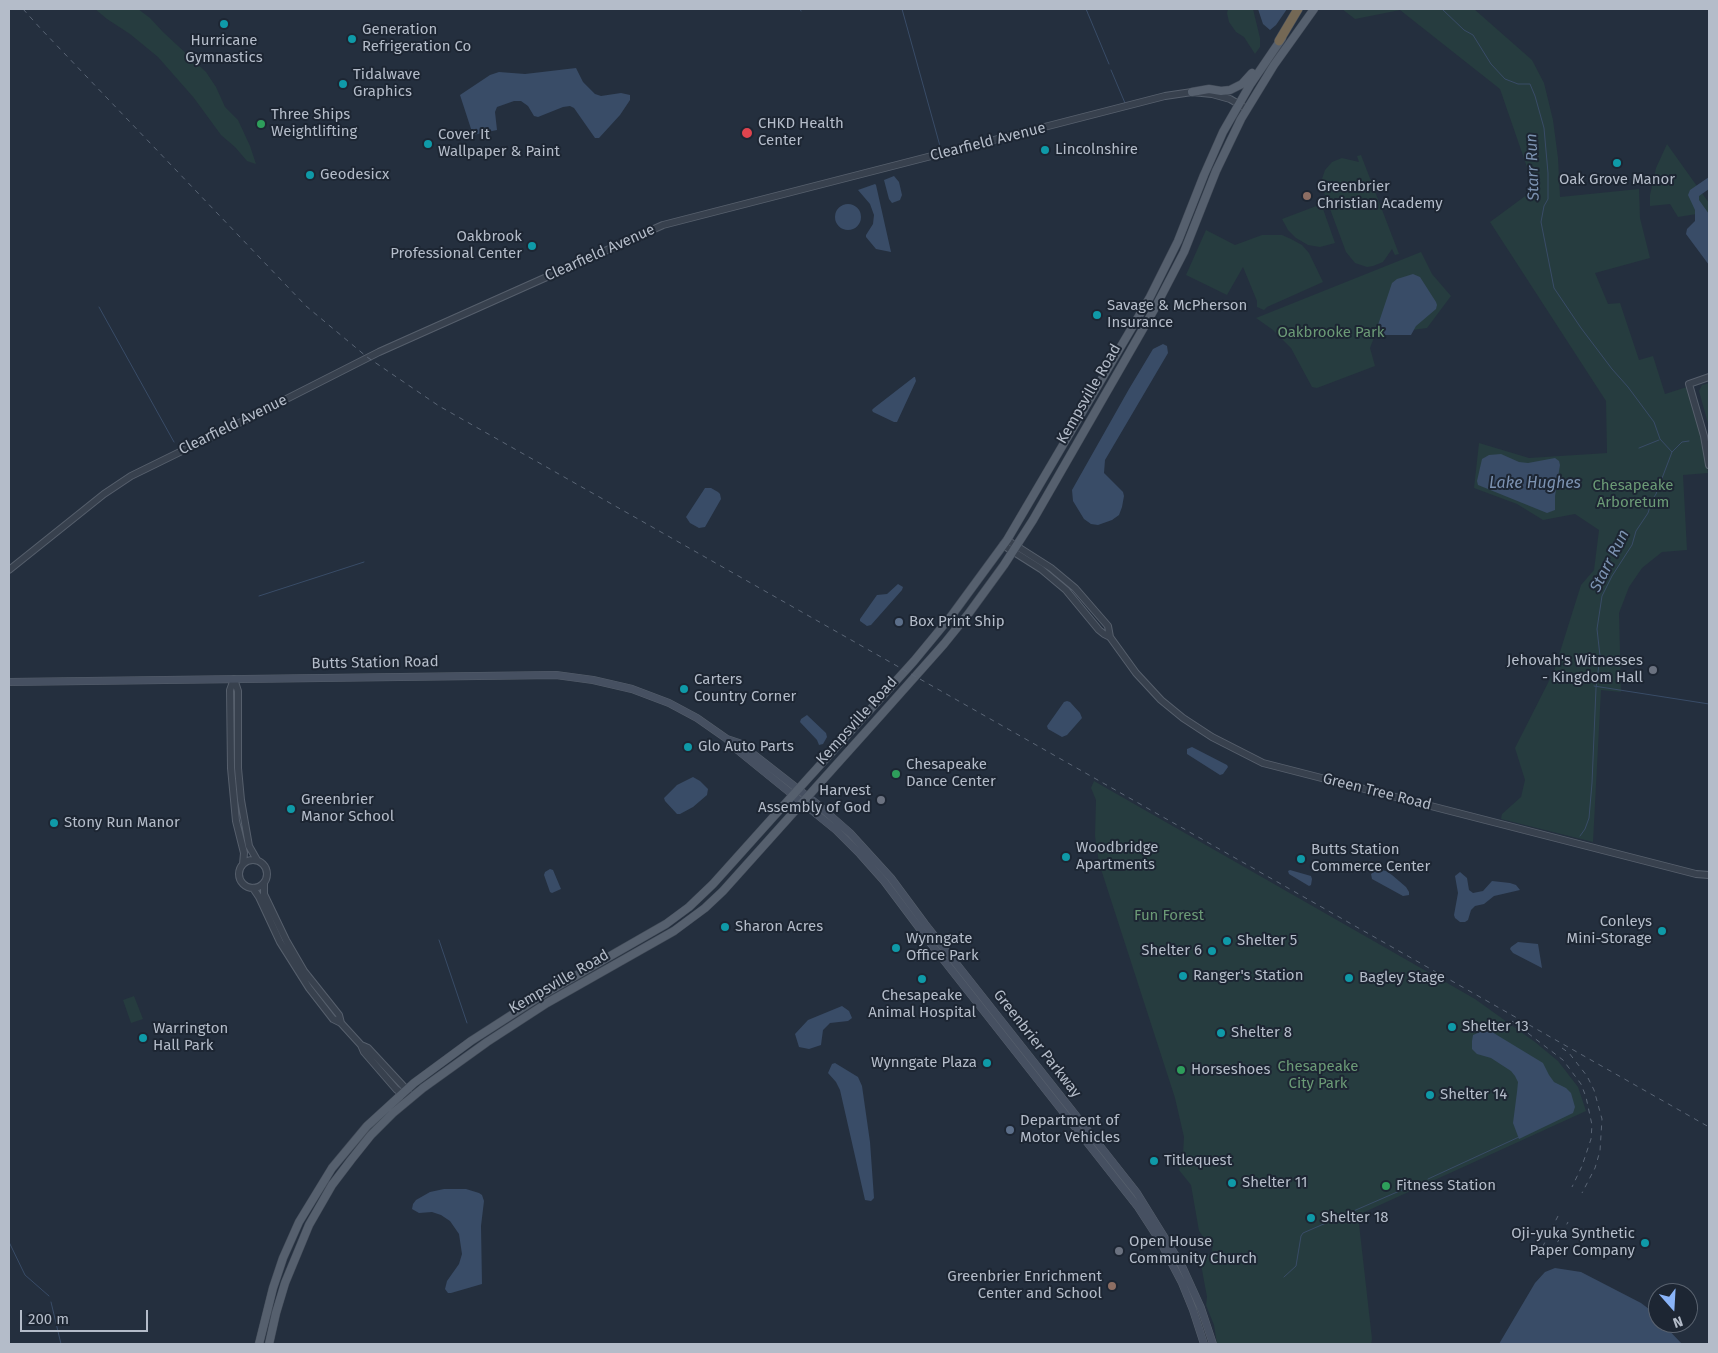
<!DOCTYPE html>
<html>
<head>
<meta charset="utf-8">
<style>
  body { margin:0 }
  #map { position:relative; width:1718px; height:1353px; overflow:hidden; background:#242f3e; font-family:"Fira Sans",sans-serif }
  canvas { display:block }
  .frame { position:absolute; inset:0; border:10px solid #b4bcc9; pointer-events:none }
  .north { position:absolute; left:1648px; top:1283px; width:50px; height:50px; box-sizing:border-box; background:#1d2633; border:1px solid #59626f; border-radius:50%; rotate:161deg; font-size:14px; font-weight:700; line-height:20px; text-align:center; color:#b4bcc9 }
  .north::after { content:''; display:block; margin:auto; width:18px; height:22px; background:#8ab4f8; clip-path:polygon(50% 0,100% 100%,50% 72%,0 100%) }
  .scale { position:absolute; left:20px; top:1310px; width:128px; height:22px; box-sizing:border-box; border:2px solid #b4bcc9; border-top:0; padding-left:6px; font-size:15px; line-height:18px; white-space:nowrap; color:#b4bcc9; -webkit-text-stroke:4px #1d2633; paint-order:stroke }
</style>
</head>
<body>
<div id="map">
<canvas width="1718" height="1353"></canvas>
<div class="frame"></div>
<div class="north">N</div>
<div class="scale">200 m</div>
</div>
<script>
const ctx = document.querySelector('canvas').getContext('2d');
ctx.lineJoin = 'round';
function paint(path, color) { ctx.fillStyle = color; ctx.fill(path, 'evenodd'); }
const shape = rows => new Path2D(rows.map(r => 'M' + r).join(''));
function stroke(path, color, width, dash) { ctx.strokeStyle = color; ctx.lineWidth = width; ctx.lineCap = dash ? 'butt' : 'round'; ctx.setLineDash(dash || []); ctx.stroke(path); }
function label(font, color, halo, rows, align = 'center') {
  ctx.font = font + ' "Fira Sans",sans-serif'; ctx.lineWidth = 4; ctx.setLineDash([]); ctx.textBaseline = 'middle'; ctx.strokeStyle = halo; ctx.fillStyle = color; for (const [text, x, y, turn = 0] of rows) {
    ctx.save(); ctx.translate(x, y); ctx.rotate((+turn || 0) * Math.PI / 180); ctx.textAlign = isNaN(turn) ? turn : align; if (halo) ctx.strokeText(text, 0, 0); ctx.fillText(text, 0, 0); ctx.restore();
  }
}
paint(shape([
  [95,9,138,9,150,18,163,32,206,72,216,87,225,107,238,120,250,146,256,164,247,161,235,147,221,135,194,98,158,57,130,34,107,19],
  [1228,9,1253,9,1260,38,1260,47,1255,54,1244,37,1236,32,1229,22,1227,13],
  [1342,9,1474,9,1532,60,1544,83,1553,120,1558,158,1560,197,1639,189,1640,218,1650,258,1595,273,1608,304,1620,303,1639,360,1653,356,1665,394,1687,387,1703,445,1708,473,1683,475,1687,550,1662,552,1642,568,1629,587,1619,613,1621,692,1601,690,1593,842,1501,819,1502,814,1521,797,1525,780,1515,748,1554,671,1581,585,1594,570,1599,530,1575,514,1543,520,1517,504,1474,488,1479,443,1529,458,1607,453,1606,401,1490,222,1532,191,1529,173,1500,89,1400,10,1355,19],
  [1667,144,1709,203,1709,212,1678,217,1670,204,1650,206,1650,195,1656,168],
  [1361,155,1399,254,1395,255,1392,249,1383,262,1373,266,1367,267,1355,263,1346,252,1323,190,1321,182,1325,170,1332,162,1342,158,1359,162,1357,156],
  [1319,205,1322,206,1335,243,1320,247,1308,245,1296,238,1288,230,1282,219],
  [1206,230,1235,245,1262,235,1282,235,1291,239,1302,245,1309,253,1323,282,1267,307,1264,310,1257,307,1257,301,1243,267,1227,295,1186,275],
  [1421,252,1432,274,1451,296,1427,328,1375,335,1370,348,1375,366,1317,388,1312,387,1291,348,1273,330,1256,318],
  [1709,383,1709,427,1699,391,1702,385],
  [1094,781,1475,999,1535,1042,1558,1061,1578,1087,1586,1111,1358,1215,1372,1339,1371,1344,1217,1344,1214,1325,1206,1305,1207,1297,1200,1259,1201,1255,1206,1256,1211,1254,1213,1245,1211,1242,1204,1238,1199,1231,1191,1185,1179,1170,1183,1155,1184,1137,1175,1098,1099,863,1095,836,1096,800,1091,788],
  [134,996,143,1019,131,1023,123,1000]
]), '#263c3f');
paint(shape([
  [1258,9,1287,9,1276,25,1270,30,1263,24],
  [576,68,583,82,595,94,601,96,621,93,630,95,630,100,620,115,599,138,595,138,574,108,570,106,563,107,538,117,534,116,528,106,521,101,514,101,497,107,495,112,497,130,473,135,460,95,490,75,499,72,525,74],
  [894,176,899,182,902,195,900,200,892,203,889,199,884,180],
  [1709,177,1709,189,1699,196,1699,200,1709,214,1709,265,1686,234,1687,229,1695,221,1695,210,1688,195,1690,190],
  [875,184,876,185,891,252,876,249,866,237,866,235,873,224,874,215,870,204,858,190],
  '835 217a13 13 0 1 1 26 0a13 13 0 1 1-26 0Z',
  [1413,274,1420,277,1436,302,1437,305,1436,309,1416,326,1411,335,1382,335,1378,333,1377,328,1392,283,1397,279],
  [1163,344,1167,346,1168,353,1105,460,1104,473,1123,492,1124,496,1122,507,1119,515,1112,520,1098,525,1091,524,1084,519,1073,501,1072,490,1129,389,1153,349],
  [914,377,915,377,916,381,897,422,894,422,873,412,872,410,874,408],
  [1501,454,1519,462,1528,463,1555,458,1559,461,1560,465,1555,496,1555,510,1547,513,1478,485,1477,481,1482,459,1489,455],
  [705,488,711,488,718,492,720,494,721,499,705,527,699,528,690,523,686,517],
  [898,584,903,587,902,590,871,625,867,626,860,621,860,619,877,595,887,594],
  [1067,701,1070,702,1080,713,1082,718,1067,735,1062,737,1048,729,1047,726,1064,702],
  [807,715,826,733,827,737,823,744,819,745,817,740,800,722,801,719],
  [1192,747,1227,765,1228,767,1223,774,1220,775,1187,754,1187,749],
  [693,777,700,781,708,789,707,795,693,807,680,814,677,814,665,801,664,798,677,785],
  [550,869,553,870,561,889,552,893,550,892,544,875,545,872],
  [1378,869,1386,871,1392,875,1406,887,1409,892,1409,895,1403,896,1372,879,1371,874],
  [1290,870,1311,876,1312,879,1311,885,1309,886,1289,874,1288,871],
  [1460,872,1467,878,1469,890,1473,893,1483,891,1492,881,1510,883,1516,885,1520,890,1494,896,1484,904,1475,906,1471,910,1468,920,1465,922,1460,922,1455,918,1454,915,1458,893,1455,876],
  [1518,942,1538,944,1542,968,1513,953,1510,949,1511,947],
  [842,1006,849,1011,852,1018,848,1021,830,1023,823,1030,821,1045,809,1049,799,1047,795,1034,808,1020],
  [1487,1029,1543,1063,1549,1075,1554,1082,1566,1088,1571,1093,1575,1107,1573,1113,1519,1139,1513,1123,1517,1092,1518,1082,1515,1076,1511,1071,1491,1058,1477,1054,1472,1049,1472,1041,1473,1035],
  [835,1063,858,1077,862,1086,870,1142,874,1198,871,1201,865,1200,840,1090,836,1082,828,1073,832,1064],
  [444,1189,466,1189,479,1193,482,1195,484,1201,481,1226,482,1284,451,1293,448,1293,445,1289,447,1281,459,1264,462,1254,459,1234,450,1221,441,1215,432,1212,419,1213,412,1209,413,1204,416,1200,430,1192],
  [1555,1268,1581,1272,1641,1303,1657,1315,1658,1323,1662,1323,1682,1344,1499,1344,1535,1283,1545,1272]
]), '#394c67');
stroke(shape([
  [800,9,801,11],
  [902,9,940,146],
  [1086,9,1109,64],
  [1442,9,1464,30,1473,35,1491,64,1505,79,1518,84,1530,84,1535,96,1544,128,1548,173,1548,199,1544,206,1541,222,1554,288,1581,328,1612,369,1628,387,1654,422,1660,439,1672,452,1656,494,1652,500,1648,513,1636,531,1632,545,1612,576,1602,596,1597,629,1600,656,1596,688,1592,783,1589,818,1585,829,1580,836],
  [1111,70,1125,103],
  [99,307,174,442],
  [1639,448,1659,440],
  [1672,452,1682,442,1689,441],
  [259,596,364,562],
  [1594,686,1709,704],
  [439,940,467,1023],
  [1428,1179,1519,1137],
  [9,1242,25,1275,49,1296],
  [1284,1277,1296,1266,1301,1236,1303,1233,1411,1186],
  [51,1302,61,1344]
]), '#394c67', 1);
const tertiary = shape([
  [1709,377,1689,384,1704,436,1709,465],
  [1007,540,1051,568,1075,588,1108,626,1110,637],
  [1003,545,1041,569,1066,590,1099,630,1104,634,1110,637,1136,673,1161,700,1183,718,1212,737,1263,763,1696,874,1709,875],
  [9,570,104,494,131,476,241,422,379,352,663,225,1165,96,1192,92,1212,94,1230,99,1247,109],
  [234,679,230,690,231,768,236,821,244,853,243,864],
  [234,679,238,691,238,768,241,800,249,846,257,860],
  '239 874a14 14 0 1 1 28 0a14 14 0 1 1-28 0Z',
  [264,883,264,894,286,940,304,971,339,1015,341,1023],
  [253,888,259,897,280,942,309,988,333,1019,341,1023,361,1045,364,1052,396,1089,409,1099],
  [361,1045,368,1048,406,1089,408,1093]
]);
const secondary = shape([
  [9,682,556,675,593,680,632,689,669,703,697,718,727,739,735,748,836,830,860,854,884,881,935,949,1138,1207,1160,1241,1182,1283,1193,1310,1204,1344],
  [727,739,739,743,817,804,850,833,891,878,925,924,1137,1193,1181,1264,1201,1308,1213,1344]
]);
const primary = shape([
  [1192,92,1209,89,1221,91,1230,90,1242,84,1252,73],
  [259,1344,273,1288,283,1258,299,1222,332,1168,367,1126,414,1083,471,1041,544,994,666,924,689,907,713,884,793,795,914,661,952,615,1007,540,1150,297,1178,241,1204,175,1223,132,1250,85,1282,38],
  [269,1344,276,1313,285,1283,309,1225,332,1185,351,1160,371,1135,393,1113,423,1088,487,1042,547,1003,674,931,705,908,723,891,880,716,944,644,969,613,1004,565,1033,520,1155,308,1184,252,1216,171,1241,119,1274,65,1314,9]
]);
const motorway = shape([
  [1279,41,1298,9]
]);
stroke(tertiary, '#565f6c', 8);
stroke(secondary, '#565f6c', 8);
stroke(primary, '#414a57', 9);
stroke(motorway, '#434c59', 10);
stroke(tertiary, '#38414e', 6);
stroke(secondary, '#465061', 7);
stroke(primary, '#56606e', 8);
stroke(motorway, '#746855', 9);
stroke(shape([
  [23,9,41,29,306,306,367,357,439,406,1709,1127],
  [1512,1021,1563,1060,1581,1084,1586,1097,1592,1125,1591,1139,1582,1166,1572,1187],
  [1562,1048,1569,1053,1587,1076,1594,1090,1602,1119,1600,1151,1595,1168,1582,1193],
  [1553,1251,1568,1222],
  [1538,1256,1558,1216]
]), '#5a6575', 1, [5, 5]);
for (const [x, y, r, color] of [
  [224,24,5,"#0f9aa8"],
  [352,39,5,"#0f9aa8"],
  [343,84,5,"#0f9aa8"],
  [261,124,5,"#2e9e5b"],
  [747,133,6,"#e0444e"],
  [428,144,5,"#0f9aa8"],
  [1045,150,5,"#0f9aa8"],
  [1617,163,5,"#0f9aa8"],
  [310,175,5,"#0f9aa8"],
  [1307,196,5,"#8d6e63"],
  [532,246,5,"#0f9aa8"],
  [1097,315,5,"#0f9aa8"],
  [899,622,5,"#5c6f8a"],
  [1653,670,5,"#6b7280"],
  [684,689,5,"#0f9aa8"],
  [688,747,5,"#0f9aa8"],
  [896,774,5,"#2e9e5b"],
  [881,800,5,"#6b7280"],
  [291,809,5,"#0f9aa8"],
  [54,823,5,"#0f9aa8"],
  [1066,857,5,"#0f9aa8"],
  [1301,859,5,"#0f9aa8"],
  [725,927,5,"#0f9aa8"],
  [1662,931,5,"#0f9aa8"],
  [1227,941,5,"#0f9aa8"],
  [896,948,5,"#0f9aa8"],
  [1212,951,5,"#0f9aa8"],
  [1183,976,5,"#0f9aa8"],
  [1349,978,5,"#0f9aa8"],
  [922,979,5,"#0f9aa8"],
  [1452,1027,5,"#0f9aa8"],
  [1221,1033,5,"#0f9aa8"],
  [143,1038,5,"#0f9aa8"],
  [987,1063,5,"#0f9aa8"],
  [1181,1070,5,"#2e9e5b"],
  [1430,1095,5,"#0f9aa8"],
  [1010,1130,5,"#5c6f8a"],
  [1154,1161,5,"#0f9aa8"],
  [1232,1183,5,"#0f9aa8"],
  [1386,1186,5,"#2e9e5b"],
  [1311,1218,5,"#0f9aa8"],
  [1645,1243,5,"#0f9aa8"],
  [1119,1251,5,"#6b7280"],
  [1112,1286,5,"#8d6e63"]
]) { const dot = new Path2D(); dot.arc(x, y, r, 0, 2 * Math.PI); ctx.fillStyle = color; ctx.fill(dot); stroke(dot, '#1d2633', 2); }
label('15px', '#b4bcc9', '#1d2633', [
  ["Generation",362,30],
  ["Refrigeration Co",362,47],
  ["Hurricane",224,41,"center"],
  ["Gymnastics",224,58,"center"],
  ["Tidalwave",353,75],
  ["Graphics",353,92],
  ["Three Ships",271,115],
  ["Weightlifting",271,132],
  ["CHKD Health",758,124],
  ["Center",758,141],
  ["Cover It",438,135],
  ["Wallpaper & Paint",438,152],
  ["Lincolnshire",1055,150],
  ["Geodesicx",320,175],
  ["Oak Grove Manor",1617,180,"center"],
  ["Greenbrier",1317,187],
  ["Christian Academy",1317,204],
  ["Oakbrook",522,237,"right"],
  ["Professional Center",522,254,"right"],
  ["Savage & McPherson",1107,306],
  ["Insurance",1107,323],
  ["Box Print Ship",909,622],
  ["Jehovah's Witnesses",1643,661,"right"],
  ["- Kingdom Hall",1643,678,"right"],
  ["Carters",694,680],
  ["Country Corner",694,697],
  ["Glo Auto Parts",698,747],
  ["Chesapeake",906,765],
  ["Dance Center",906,782],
  ["Harvest",871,791,"right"],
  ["Assembly of God",871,808,"right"],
  ["Greenbrier",301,800],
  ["Manor School",301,817],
  ["Stony Run Manor",64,823],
  ["Woodbridge",1076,848],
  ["Apartments",1076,865],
  ["Butts Station",1311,850],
  ["Commerce Center",1311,867],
  ["Conleys",1652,922,"right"],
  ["Mini-Storage",1652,939,"right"],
  ["Sharon Acres",735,927],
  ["Wynngate",906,939],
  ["Office Park",906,956],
  ["Shelter 5",1237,941],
  ["Shelter 6",1202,951,"right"],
  ["Ranger's Station",1193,976],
  ["Bagley Stage",1359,978],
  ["Chesapeake",922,996,"center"],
  ["Animal Hospital",922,1013,"center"],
  ["Shelter 13",1462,1027],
  ["Warrington",153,1029],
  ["Hall Park",153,1046],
  ["Shelter 8",1231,1033],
  ["Wynngate Plaza",977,1063,"right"],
  ["Horseshoes",1191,1070],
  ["Shelter 14",1440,1095],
  ["Department of",1020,1121],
  ["Motor Vehicles",1020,1138],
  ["Titlequest",1164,1161],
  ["Shelter 11",1242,1183],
  ["Fitness Station",1396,1186],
  ["Shelter 18",1321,1218],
  ["Oji-yuka Synthetic",1635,1234,"right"],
  ["Paper Company",1635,1251,"right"],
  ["Open House",1129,1242],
  ["Community Church",1129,1259],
  ["Greenbrier Enrichment",1102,1277,"right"],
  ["Center and School",1102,1294,"right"]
], 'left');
label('15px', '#b4bcc9', '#1d2633', [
  ["Clearfield Avenue",988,142,-14],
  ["Clearfield Avenue",600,253,-24],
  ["Kempsville Road",1089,394,-60],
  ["Clearfield Avenue",233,425,-26],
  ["Butts Station Road",375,663,-1],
  ["Kempsville Road",857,721,-48],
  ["Green Tree Road",1377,792,14],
  ["Kempsville Road",559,982,-30],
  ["Greenbrier Parkway",1037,1044,52]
]);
label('15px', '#6b9a76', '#1d2633', [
  ["Oakbrooke Park",1331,333],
  ["Chesapeake",1633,486],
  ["Arboretum",1633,503],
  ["Fun Forest",1169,916],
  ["Chesapeake",1318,1067],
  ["City Park",1318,1084]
]);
label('italic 16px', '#7c92b1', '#1d2633', [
  ["Starr Run",1533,167,-92],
  ["Lake Hughes",1535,484],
  ["Starr Run",1610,561,-63]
]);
</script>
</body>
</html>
